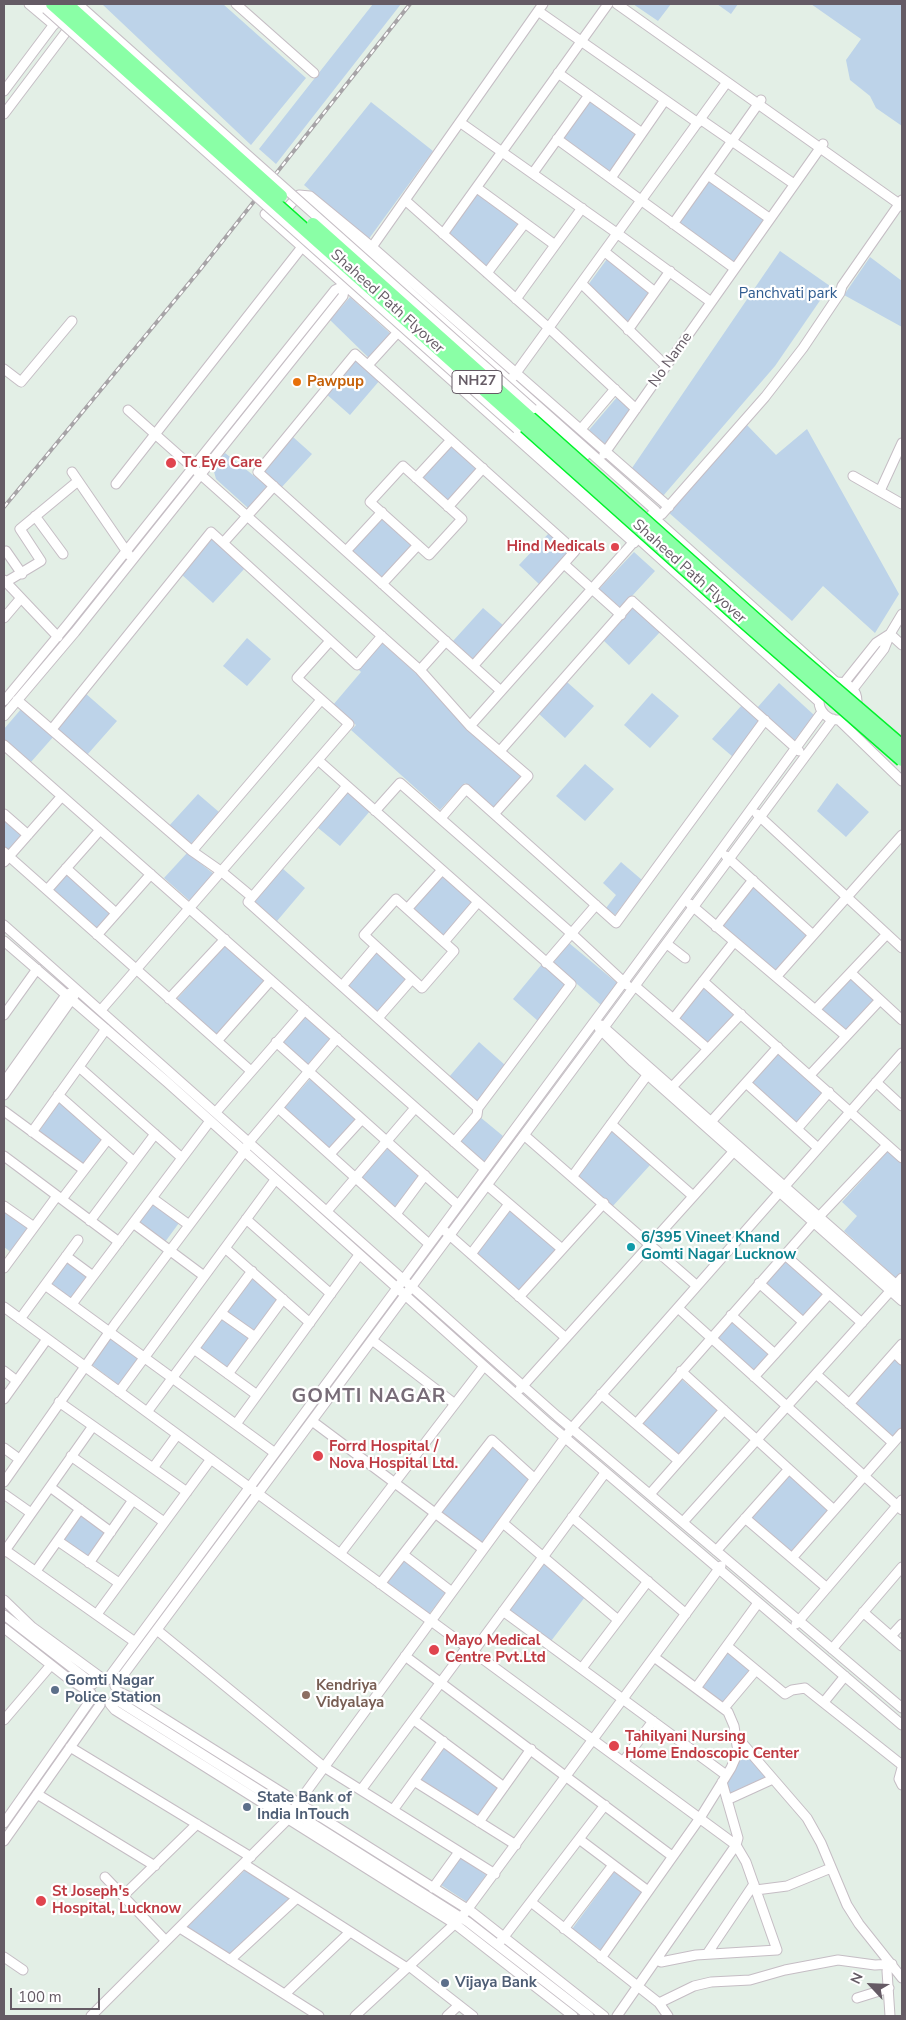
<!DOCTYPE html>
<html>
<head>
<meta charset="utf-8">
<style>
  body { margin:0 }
  #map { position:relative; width:906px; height:2020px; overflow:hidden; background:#e3efe6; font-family:"Nunito Sans",sans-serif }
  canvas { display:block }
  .frame { position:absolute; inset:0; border:5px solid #655b65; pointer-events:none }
  .north { position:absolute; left:846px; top:1960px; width:50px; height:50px; -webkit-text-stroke:4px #fff; paint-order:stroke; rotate:295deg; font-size:14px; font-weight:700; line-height:20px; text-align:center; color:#655b65 }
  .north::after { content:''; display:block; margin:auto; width:18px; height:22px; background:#655b65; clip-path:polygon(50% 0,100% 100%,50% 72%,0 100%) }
  .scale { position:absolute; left:10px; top:1988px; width:90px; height:22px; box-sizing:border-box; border:2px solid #655b65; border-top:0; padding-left:6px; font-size:15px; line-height:18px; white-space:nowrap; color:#655b65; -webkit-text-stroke:4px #fff; paint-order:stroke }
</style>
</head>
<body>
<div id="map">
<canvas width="906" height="2020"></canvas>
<div class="frame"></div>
<div class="north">N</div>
<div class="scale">100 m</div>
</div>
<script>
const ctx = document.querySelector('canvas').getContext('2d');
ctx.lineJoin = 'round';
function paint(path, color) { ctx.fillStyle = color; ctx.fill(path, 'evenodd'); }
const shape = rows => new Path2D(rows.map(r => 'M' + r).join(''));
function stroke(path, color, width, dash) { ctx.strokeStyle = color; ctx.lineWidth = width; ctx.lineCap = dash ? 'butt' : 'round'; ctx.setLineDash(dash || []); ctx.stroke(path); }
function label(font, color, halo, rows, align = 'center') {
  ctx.font = font + ' "Nunito Sans",sans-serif'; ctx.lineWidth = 4.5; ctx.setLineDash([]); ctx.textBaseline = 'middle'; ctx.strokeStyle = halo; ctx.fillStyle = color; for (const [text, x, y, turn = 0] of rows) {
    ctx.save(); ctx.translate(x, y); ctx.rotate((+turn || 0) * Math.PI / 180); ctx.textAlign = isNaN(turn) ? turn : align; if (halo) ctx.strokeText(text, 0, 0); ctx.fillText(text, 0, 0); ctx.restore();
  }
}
paint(shape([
  [102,4,223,4,306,78,251,145],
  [373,4,401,4,276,164,259,149],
  [633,4,671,4,658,21],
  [717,4,738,4,731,14],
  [811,4,902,4,902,126,876,108,870,96,850,80,846,60,861,39],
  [590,101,637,135,610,173,563,138],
  [371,102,433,151,368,240,304,185],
  [709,180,765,221,734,265,677,224],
  [478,193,519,224,487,268,449,234],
  [780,251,830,286,775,366,663,496,632,468],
  [870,257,902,281,902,327,844,295],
  [607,259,651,293,629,324,588,285],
  [350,297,392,335,370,359,330,320],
  [355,358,380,380,350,415,325,393],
  [618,396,632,410,607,446,589,430],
  [746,424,776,455,807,429,899,594,875,633,823,586,792,621,668,512],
  [293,437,312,454,281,488,262,471],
  [451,444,478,469,448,503,421,478],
  [225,453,267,486,248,508,216,479,213,468],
  [381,516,414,545,383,579,351,550],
  [549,533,570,552,540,585,519,565],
  [211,538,245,568,213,603,181,574],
  [634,552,655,571,621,608,599,589],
  [633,607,660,632,629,665,603,640],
  [483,608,504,626,474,660,453,641],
  [247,638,271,659,247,686,223,666],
  [381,642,419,676,457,718,522,776,493,809,465,783,440,810,351,730,356,725,333,705,361,672,357,668],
  [567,682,594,706,565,738,538,713],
  [779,683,814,715,794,741,757,708],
  [85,693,117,721,87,755,57,729],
  [652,693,679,716,650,748,624,725],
  [742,705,759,720,733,757,712,739],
  [22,708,54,736,31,762,4,739,4,729],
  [585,764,614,789,585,821,556,796],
  [837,783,869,812,846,837,817,811],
  [347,791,370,811,340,846,317,827],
  [198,794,219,812,189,846,168,827],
  [4,820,22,836,9,851,4,846],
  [187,853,214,874,190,901,164,878],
  [621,862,642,880,615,915,606,908,616,895,603,883],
  [282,868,305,888,277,921,254,901],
  [67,874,111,913,96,930,52,891],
  [441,874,474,903,444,938,411,909],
  [753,885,809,936,775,973,721,927],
  [569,943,617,983,601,1005,553,963],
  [226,944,267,981,218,1037,176,1000],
  [376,950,409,979,378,1014,346,985],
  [542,964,565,984,538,1021,513,999],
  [851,978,875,1001,847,1033,822,1010],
  [702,987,736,1014,709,1045,678,1018],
  [305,1016,332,1039,308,1067,281,1044],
  [479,1042,505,1065,478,1102,449,1077],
  [778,1052,825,1094,797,1125,751,1083],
  [310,1079,356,1120,330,1150,284,1108],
  [59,1101,103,1140,84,1166,38,1133],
  [480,1117,503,1136,484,1162,459,1140],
  [612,1129,651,1164,612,1207,578,1177],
  [388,1148,421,1176,396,1210,361,1178],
  [888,1151,902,1164,902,1271,896,1278,844,1231,857,1216,842,1202],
  [152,1202,179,1223,165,1242,138,1221],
  [510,1208,557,1249,519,1293,476,1254],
  [4,1211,29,1229,12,1253,4,1247],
  [784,1259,823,1294,803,1316,764,1282],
  [67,1260,89,1276,72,1299,50,1283],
  [253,1276,279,1300,254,1333,225,1313],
  [223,1318,250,1339,227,1370,199,1349],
  [731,1319,770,1354,753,1373,715,1338],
  [110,1337,139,1358,119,1385,91,1364],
  [895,1359,902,1366,902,1427,892,1438,855,1403],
  [680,1378,718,1411,678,1456,641,1422],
  [492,1446,530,1478,482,1544,440,1513],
  [790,1475,828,1510,791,1551,751,1518],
  [81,1514,107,1533,89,1558,63,1539],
  [405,1557,448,1590,429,1614,386,1582],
  [543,1562,585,1597,551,1641,508,1609],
  [729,1650,752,1671,724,1704,701,1687],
  [442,1745,499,1787,477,1816,418,1779],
  [743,1750,768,1778,728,1796,725,1784],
  [461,1857,486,1875,467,1902,441,1885],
  [246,1869,290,1899,230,1954,187,1927],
  [614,1872,642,1893,601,1950,572,1929]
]), '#bdd3e9');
const minor = shape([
  [29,4,54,25],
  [40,4,46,9],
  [236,4,314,73],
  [617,4,902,206],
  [538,11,698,123],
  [558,73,642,133],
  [4,91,61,15],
  [4,114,72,24],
  [700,119,794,184],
  [461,123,618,234,711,302],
  [557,139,734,268],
  [533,173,589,95],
  [708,175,769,218],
  [611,178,665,100],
  [477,188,555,245],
  [299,195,310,196,372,247,669,507],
  [305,199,656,511],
  [405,200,550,329,636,409],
  [265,214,634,543],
  [281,215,299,195],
  [673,224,761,100],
  [443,234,608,4],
  [605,252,655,292],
  [360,264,543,4],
  [487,273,525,223],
  [582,284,666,366],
  [516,299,582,208],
  [628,330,670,271],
  [368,365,398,332],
  [4,369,21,382,72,321],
  [513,377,727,82],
  [128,410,420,670,470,726,528,776,494,814],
  [535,411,585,456],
  [517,429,818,701],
  [581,429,615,389],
  [604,454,823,144],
  [403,466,462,519,429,555,370,502,403,466],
  [72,472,129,555],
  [853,476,902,504],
  [416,478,451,440],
  [116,484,302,247],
  [880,491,902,443],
  [448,507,483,468],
  [651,515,836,682],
  [35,516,63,554],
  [223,543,274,486],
  [6,551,22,574],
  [346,551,382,512],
  [564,564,621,615],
  [4,580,58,637],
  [6,582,41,561,20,529,78,481],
  [382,584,418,545],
  [4,618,21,598],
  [890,634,902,645],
  [474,665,575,551,355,354,258,472,501,691],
  [420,670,446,641],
  '819 701a19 19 0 1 1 38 0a19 19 0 1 1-38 0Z',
  [844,683,876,643,890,634],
  [853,689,884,649,890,634,902,614],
  [17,700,192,851,222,872,252,897],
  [4,701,67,625,335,290,345,285],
  [4,716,75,632,343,296,345,285,353,274],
  [839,720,902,781],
  [470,726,655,518,662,514,765,397,803,348,840,293,842,286,902,200],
  [52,729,211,532,357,665,382,636],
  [4,745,485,1169],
  [500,751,632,601,799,751],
  [318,760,571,984,478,1108,477,1115,454,1142],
  [347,786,248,902,478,1108],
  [375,811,400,783,571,933,627,985],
  [4,814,28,835],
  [757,814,902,948],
  [441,818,466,789,616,923,765,720],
  [192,851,321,700],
  [4,852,251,1071],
  [726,856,813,935],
  [4,862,62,796],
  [66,868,116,913],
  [47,890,100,830],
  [396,899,454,951,422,988,364,935,396,899],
  [690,904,846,1036],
  [407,909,442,870],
  [4,925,557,1416,902,1708],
  [716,927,753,880],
  [97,935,151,874],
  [4,941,167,1082,549,1424,902,1725],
  [444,942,478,902],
  [667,944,685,958],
  [546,963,596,905],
  [851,973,902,1020],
  [776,977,902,835],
  [703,981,902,1158],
  [342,986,376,946],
  [635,986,708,1049],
  [169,999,225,939],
  [101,1010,349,724,297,678,330,641],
  [815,1010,887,934],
  [4,1015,37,969],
  [378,1018,412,979],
  [674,1018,734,942],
  [601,1025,902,1290],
  [599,1028,633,1062,902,1301],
  [217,1041,271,980],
  [276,1042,458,1205],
  [79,1067,182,1158],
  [810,1075,880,1000],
  [4,1082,66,995,70,993],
  [876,1082,902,1106],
  [746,1083,818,1148],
  [673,1086,741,1014],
  [4,1095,74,996],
  [58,1095,134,1162],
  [278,1108,429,1244],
  [4,1111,84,1170],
  [216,1112,305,1010],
  [611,1124,693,1196],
  [708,1125,778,1047],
  [797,1129,829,1092],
  [32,1132,106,1029],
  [524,1135,697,1286],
  [330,1154,362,1119],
  [4,1156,119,1242],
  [572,1177,651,1070],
  [487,1185,562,1249],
  [152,1198,185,1222],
  [62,1199,108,1139],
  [4,1206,34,1227],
  [327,1211,415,1108],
  [396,1214,425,1175],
  [246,1219,331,1294],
  [90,1221,155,1134],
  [133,1223,204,1276],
  [446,1232,566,1338],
  [225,1248,310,1323],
  [471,1254,509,1204],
  [785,1255,862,1323],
  [66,1256,93,1276],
  [4,1268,57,1196],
  [759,1283,803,1322],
  [45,1285,275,1453],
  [519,1297,604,1203],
  [72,1304,210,1121],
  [4,1307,736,1845,746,1862,777,1950,696,1955,661,1962,657,1960],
  [678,1308,902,1510],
  [221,1313,255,1337],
  [731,1315,775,1354],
  [20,1319,78,1240],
  [372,1340,455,1404],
  [194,1349,257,1395],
  [895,1353,902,1360],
  [4,1371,17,1381],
  [681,1371,834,1510],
  [228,1374,283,1299],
  [816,1374,893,1443],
  [754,1377,829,1294],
  [520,1389,734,1151],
  [119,1392,275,1180],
  [601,1394,679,1461],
  [4,1399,47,1339],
  [59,1402,187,1492],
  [849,1404,902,1344],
  [147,1412,252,1271],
  [312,1421,483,1549],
  [236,1424,359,1255],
  [636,1424,814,1222,887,1145],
  [4,1448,15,1456],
  [71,1456,164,1522],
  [153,1468,177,1435],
  [4,1482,115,1324,244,1152,249,1142,337,1038],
  [50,1487,111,1532],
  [4,1494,31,1513],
  [650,1494,724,1410],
  [572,1517,686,1614],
  [745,1518,827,1588],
  [683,1522,902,1278],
  [503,1523,618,1620],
  [58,1541,119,1583],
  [5,1550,135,1642],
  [716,1551,789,1469],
  [4,1552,93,1426],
  [340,1554,484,1366],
  [404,1555,452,1592],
  [792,1558,902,1433],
  [89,1563,133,1500],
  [36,1571,80,1509],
  [380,1584,492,1440,535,1479],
  [4,1600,32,1627,103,1679],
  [503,1611,726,1775],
  [863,1612,902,1646],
  [97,1614,211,1459],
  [4,1615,93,1684],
  [796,1624,902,1500],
  [4,1628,69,1679,91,1693],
  [157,1630,324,1767,495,1874],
  [891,1636,902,1624],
  [727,1646,785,1694,792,1690,805,1688,902,1765],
  [832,1649,902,1567],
  [473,1652,605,1473],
  [405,1656,672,1856],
  [582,1668,648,1581],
  [107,1680,708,868,822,712],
  [115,1686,833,719],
  [696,1688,758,1603],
  [117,1691,130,1697,472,1912,604,2016],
  [115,1699,468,1922,589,2016],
  [824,1702,845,1676],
  [110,1704,115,1710,455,1924,573,2016],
  [724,1708,756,1670],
  [4,1720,51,1665],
  [414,1720,504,1787],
  [737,1743,743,1744,807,1818,821,1843,847,1905,859,1924,902,1978],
  [70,1747,251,1857],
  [623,1762,653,1721],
  [902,1768,899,1779,902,1785],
  [414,1781,516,1845],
  [361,1790,467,1647],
  [37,1794,155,1866],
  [727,1800,773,1779],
  [393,1810,443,1741],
  [479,1822,531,1749],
  [4,1823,92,1698],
  [579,1839,648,1891],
  [4,1841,100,1705],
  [244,1864,407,1968],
  [105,1877,166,1941],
  [433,1888,459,1852],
  [756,1890,787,1886,831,1868],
  [123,1896,197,1824],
  [531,1902,659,2003,668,2016],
  [180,1928,319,2016],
  [564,1929,613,1865],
  [500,1942,605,1805],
  [707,1954,754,1884],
  [4,1957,23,1970],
  [601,1958,700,1818,731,1768,738,1752,734,1726,728,1712,654,1657],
  [230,1960,297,1898],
  [409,1966,473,2016],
  [285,1994,350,1932],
  [857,1998,889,1988],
  [659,2003,694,1986,711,1982,750,1980,785,1970,838,1960,875,1965,892,1964],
  [91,2016,288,1819,298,1803,572,1428,902,1053],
  [355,2016,461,1918,721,1566],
  [447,2016,459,2005],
  [617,2016,736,1845,738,1838,722,1782],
  [890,2016,887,1971,892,1964]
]);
stroke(minor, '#c5bdc4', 11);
stroke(minor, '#fff', 9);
const rail = shape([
  [4,507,199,271,410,4]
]);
stroke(rail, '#a7a4a7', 4);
stroke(rail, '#fff', 2, [5.5]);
const minorBridge = shape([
  [78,4,533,409],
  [46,9,517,429]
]);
const highwayBridge = shape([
  [52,4,736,615,902,760],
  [67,4,281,196],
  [313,224,780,641,902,746]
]);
stroke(minorBridge, '#c5bdc4', 11, []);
stroke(highwayBridge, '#00f22b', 15, []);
stroke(minorBridge, '#fff', 9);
stroke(highwayBridge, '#8affa6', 12);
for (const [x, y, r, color] of [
  [297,382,5,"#e8710a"],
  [171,463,6,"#e0444e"],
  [615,547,5,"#e0444e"],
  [631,1247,5,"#0f9aa8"],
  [318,1456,6,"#e0444e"],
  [434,1650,6,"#e0444e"],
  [55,1690,5,"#5c6f8a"],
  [306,1695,5,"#8d6e63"],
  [614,1746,6,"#e0444e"],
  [247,1807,5,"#5c6f8a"],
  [41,1901,6,"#e0444e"],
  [445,1983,5,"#5c6f8a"]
]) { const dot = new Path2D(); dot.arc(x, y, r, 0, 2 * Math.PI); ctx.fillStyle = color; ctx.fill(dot); stroke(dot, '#fff', 2); }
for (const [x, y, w] of [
  [477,382,50]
]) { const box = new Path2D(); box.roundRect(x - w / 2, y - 11.5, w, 23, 4); ctx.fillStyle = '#fff'; ctx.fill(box); stroke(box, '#655b65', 1); }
label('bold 14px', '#655b65', null, [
  ["NH27",477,382]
]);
label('15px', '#2f5c90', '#fff', [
  ["Panchvati park",788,294]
]);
label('15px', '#655b65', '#fff', [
  ["Shaheed Path Flyover",387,302,42],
  ["No Name",671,360,-55],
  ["Shaheed Path Flyover",689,572,42]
]);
label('bold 15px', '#c56008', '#fff', [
  ["Pawpup",307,382]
], 'left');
label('bold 15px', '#be3a42', '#fff', [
  ["Tc Eye Care",182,463],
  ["Hind Medicals",605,547,"right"],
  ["Forrd Hospital /",329,1447],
  ["Nova Hospital Ltd.",329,1464],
  ["Mayo Medical",445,1641],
  ["Centre Pvt.Ltd",445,1658],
  ["Tahilyani Nursing",625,1737],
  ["Home Endoscopic Center",625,1754],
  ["St Joseph's",52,1892],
  ["Hospital, Lucknow",52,1909]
], 'left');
label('bold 15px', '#0d838f', '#fff', [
  ["6/395 Vineet Khand",641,1238],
  ["Gomti Nagar Lucknow",641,1255]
], 'left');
label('bold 15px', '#4e5e75', '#fff', [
  ["Gomti Nagar",65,1681],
  ["Police Station",65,1698],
  ["State Bank of",257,1798],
  ["India InTouch",257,1815],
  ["Vijaya Bank",455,1983]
], 'left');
label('bold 15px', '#785e54', '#fff', [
  ["Kendriya",316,1686],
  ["Vidyalaya",316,1703]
], 'left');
ctx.letterSpacing = '1px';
label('bold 20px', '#776c77', '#fff', [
  ["GOMTI NAGAR",369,1397]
]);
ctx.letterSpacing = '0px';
</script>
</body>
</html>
